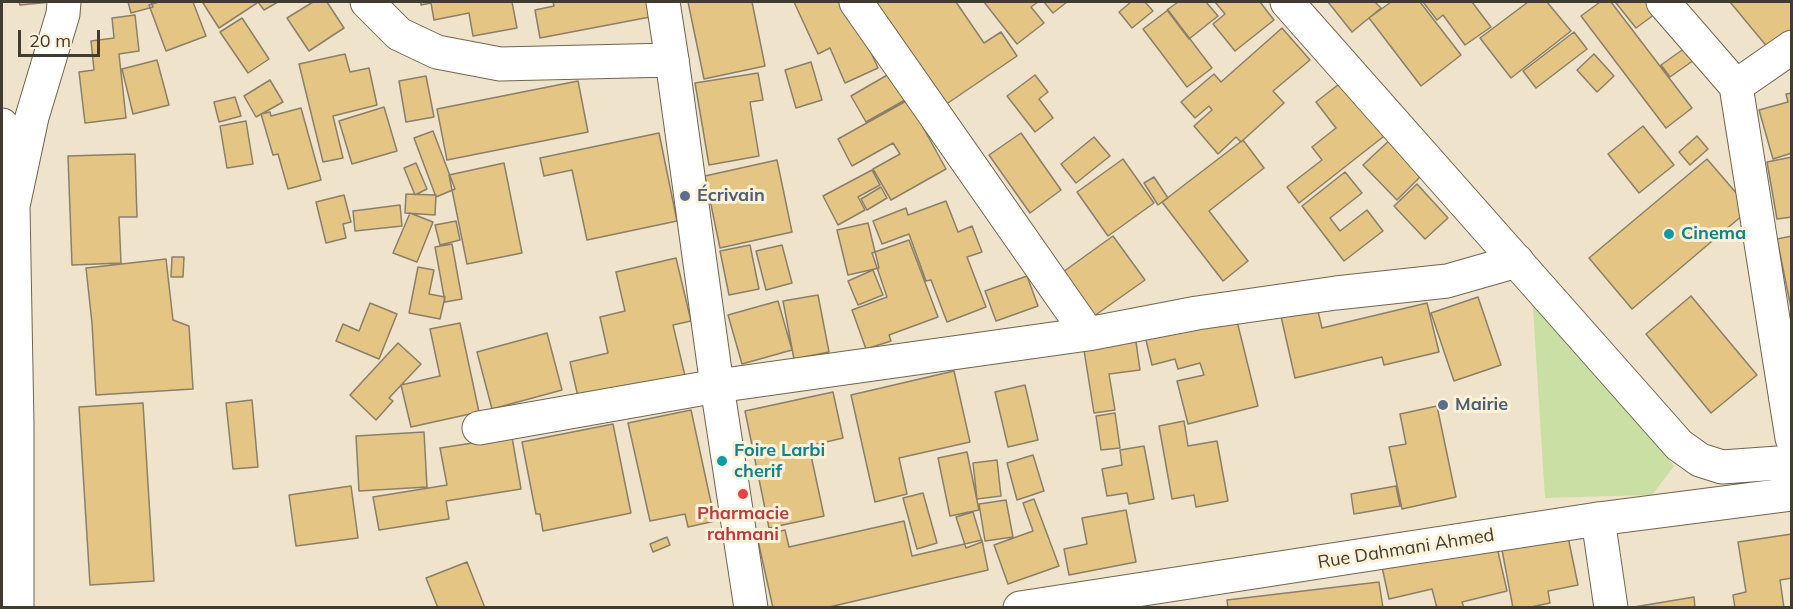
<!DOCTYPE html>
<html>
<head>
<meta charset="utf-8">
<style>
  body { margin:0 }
  #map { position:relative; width:1793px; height:609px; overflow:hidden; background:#f0e3cb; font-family:Mulish,sans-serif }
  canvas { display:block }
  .frame { position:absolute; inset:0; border:3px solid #413c32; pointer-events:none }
  .scale { position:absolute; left:18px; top:30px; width:82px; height:27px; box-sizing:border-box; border:3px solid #413c32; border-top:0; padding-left:8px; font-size:18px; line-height:21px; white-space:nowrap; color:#413c32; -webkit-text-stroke:4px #fdf1d8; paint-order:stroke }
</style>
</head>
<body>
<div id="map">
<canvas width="1793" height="609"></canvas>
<div class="frame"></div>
<div class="scale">20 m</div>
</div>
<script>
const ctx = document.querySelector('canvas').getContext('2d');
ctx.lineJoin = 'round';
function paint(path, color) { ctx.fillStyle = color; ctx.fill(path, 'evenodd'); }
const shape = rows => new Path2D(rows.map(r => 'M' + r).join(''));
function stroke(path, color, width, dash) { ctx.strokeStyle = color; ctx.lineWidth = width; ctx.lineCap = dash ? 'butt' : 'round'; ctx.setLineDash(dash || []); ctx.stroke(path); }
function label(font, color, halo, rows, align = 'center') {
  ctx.font = font + ' Mulish,sans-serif'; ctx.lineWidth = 6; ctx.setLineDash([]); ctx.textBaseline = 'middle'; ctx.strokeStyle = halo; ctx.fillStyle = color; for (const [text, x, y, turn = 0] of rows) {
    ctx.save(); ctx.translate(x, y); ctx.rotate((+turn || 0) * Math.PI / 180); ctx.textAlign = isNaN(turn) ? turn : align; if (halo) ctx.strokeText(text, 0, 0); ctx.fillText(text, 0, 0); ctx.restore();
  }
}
paint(shape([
  [1532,293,1674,466,1652,495,1545,498]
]), '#cadfa4');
const building = shape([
  [19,2,51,2,20,5,19,2],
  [128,2,151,2,153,7,131,13,128,2],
  [159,2,193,2,206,36,166,51,149,5,159,2],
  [206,2,256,2,257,3,219,28,203,3,206,2],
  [258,2,278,2,264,10,258,2],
  [313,2,327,2,344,28,309,51,287,18,313,2],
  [421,2,512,2,517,28,473,36,469,13,434,20,431,3,421,5,421,2],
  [553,2,647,2,650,17,540,38,535,10,554,6,553,2],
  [688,2,752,2,765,66,704,79,688,2],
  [794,2,841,2,852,10,878,68,845,83,830,48,818,54,794,2],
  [876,2,956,2,984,43,1001,32,1017,56,945,105,876,2],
  [984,2,1038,2,1031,7,1044,23,1017,44,984,2],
  [1044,2,1067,2,1053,13,1044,2],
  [1131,2,1145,2,1153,11,1132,28,1119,12,1131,2],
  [1178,2,1206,2,1218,16,1189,39,1167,10,1178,2],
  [1215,2,1260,2,1274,20,1235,51,1213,24,1225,14,1215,2],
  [1328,2,1375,2,1381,8,1352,32,1328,2],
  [1391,2,1420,2,1461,55,1421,86,1369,18,1391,2],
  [1423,2,1472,2,1491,27,1465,45,1443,15,1437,20,1423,2],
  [1528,2,1547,2,1571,31,1511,78,1480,38,1528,2],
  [1600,2,1611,2,1692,108,1666,128,1581,16,1600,2],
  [1618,2,1646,2,1655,14,1636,28,1616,3,1618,2],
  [1730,2,1792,2,1792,31,1769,49,1730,2],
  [1168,10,1212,68,1187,87,1143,29,1168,10],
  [135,15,139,51,119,54,126,118,85,123,79,72,94,70,91,41,114,38,112,18,135,15],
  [242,18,269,59,248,73,220,32,242,18],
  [1282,28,1310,60,1273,91,1284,103,1241,142,1236,137,1218,154,1194,126,1212,110,1209,106,1195,118,1181,102,1214,74,1221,82,1282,28],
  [1574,32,1587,49,1536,88,1523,71,1574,32],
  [1685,48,1694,60,1670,77,1661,65,1685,48],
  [345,54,350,72,369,68,377,105,333,116,343,158,323,162,299,64,345,54],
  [1594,54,1614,76,1597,92,1577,70,1594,54],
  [157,60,169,105,133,114,122,69,157,60],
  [811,62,822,100,796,108,785,70,811,62],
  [758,73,763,100,750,102,759,156,709,165,695,83,758,73],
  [889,74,905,100,866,122,851,96,889,74],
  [1035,75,1048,92,1039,99,1053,118,1035,132,1007,96,1035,75],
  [426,76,434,117,406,122,399,81,426,76],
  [270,80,283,102,256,117,244,96,270,80],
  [578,81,588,132,447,160,437,109,578,81],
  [1343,81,1388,133,1299,203,1287,187,1322,160,1312,147,1336,128,1316,102,1343,81],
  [1792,93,1792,153,1773,159,1759,110,1788,102,1786,94,1792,93],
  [235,97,241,116,219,122,214,102,235,97],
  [908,100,946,169,891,200,873,169,900,154,893,143,852,166,838,139,908,100],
  [384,107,397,151,352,164,339,121,384,107],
  [301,108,321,180,288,189,278,154,273,155,261,114,270,112,271,116,301,108],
  [246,121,253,164,227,168,220,126,246,121],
  [1643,126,1674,165,1639,193,1608,154,1643,126],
  [433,131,455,189,436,197,414,138,433,131],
  [659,133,677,221,587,240,572,170,544,176,540,158,659,133],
  [1021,133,1061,190,1030,213,989,155,1021,133],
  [1697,136,1708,149,1690,165,1679,152,1697,136],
  [1094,137,1110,156,1076,183,1061,164,1094,137],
  [1393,137,1426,171,1397,200,1363,165,1393,137],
  [1243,140,1264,168,1209,211,1248,261,1223,281,1162,202,1243,140],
  [135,154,137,217,119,217,121,263,72,265,68,156,135,154],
  [1792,157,1792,217,1777,219,1767,162,1792,157],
  [1123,159,1154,203,1108,236,1077,192,1123,159],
  [1707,159,1750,209,1632,309,1589,258,1707,159],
  [777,160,792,232,720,248,705,176,777,160],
  [416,163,427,189,415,195,404,168,416,163],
  [504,163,522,253,467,264,449,175,504,163],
  [872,170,880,185,858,197,865,210,838,225,823,196,872,170],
  [1345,172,1362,193,1330,218,1340,231,1367,210,1383,231,1344,261,1302,206,1345,172],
  [1154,177,1168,198,1158,205,1144,183,1154,177],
  [1417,184,1448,218,1425,239,1394,206,1417,184],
  [881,187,887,198,867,210,861,199,881,187],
  [406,194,436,195,435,215,405,213,406,194],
  [344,195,351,222,343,224,346,238,326,243,316,202,344,195],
  [946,201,958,232,972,226,982,252,967,257,986,307,947,322,931,280,926,281,909,234,882,244,873,221,906,208,908,215,946,201],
  [400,205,402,226,355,231,353,211,400,205],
  [410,213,433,222,417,262,393,253,410,213],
  [456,221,460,240,440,245,435,225,456,221],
  [868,223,879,268,848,275,837,230,868,223],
  [1113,236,1145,280,1087,321,1056,277,1113,236],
  [1792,236,1792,313,1777,239,1792,236],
  [909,240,938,317,889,335,891,341,866,349,852,310,887,297,872,253,909,240],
  [452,244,462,299,445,302,435,247,452,244],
  [750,245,759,289,729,295,720,251,750,245],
  [782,245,792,283,766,290,756,251,782,245],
  [172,257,184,257,183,277,171,277,172,257],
  [676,258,691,321,673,325,685,376,579,401,570,362,608,353,600,317,625,311,616,272,676,258],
  [166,259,173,320,189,326,193,389,96,395,92,323,86,268,166,259],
  [418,267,434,270,429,294,445,297,440,319,409,313,418,267],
  [873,270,883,295,858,305,848,281,873,270],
  [1027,276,1038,306,996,321,985,291,1027,276],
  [818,295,829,352,794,359,783,301,818,295],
  [1691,296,1757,375,1711,413,1646,334,1691,296],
  [1478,297,1501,365,1454,381,1431,313,1478,297],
  [778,301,792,350,742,364,728,315,778,301],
  [370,303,397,314,379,359,336,341,343,324,359,331,370,303],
  [1316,303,1322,328,1427,303,1439,352,1384,365,1382,357,1295,378,1280,312,1316,303],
  [1235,313,1258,406,1188,424,1177,381,1204,375,1200,363,1178,369,1175,359,1152,365,1145,336,1235,313],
  [460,323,479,412,411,427,401,385,440,376,430,329,460,323],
  [547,333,562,390,492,409,477,352,547,333],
  [1135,335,1140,370,1109,374,1115,410,1094,413,1083,344,1135,335],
  [398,343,421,364,389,398,393,401,376,420,350,395,398,343],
  [954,371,970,442,899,458,907,494,875,502,851,395,954,371],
  [1025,385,1038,440,1008,447,995,392,1025,385],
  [833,392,843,438,809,446,824,516,769,528,745,411,833,392],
  [252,400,258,467,233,469,226,403,252,400],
  [143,403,154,581,90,585,79,407,143,403],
  [1437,406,1456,497,1402,509,1389,447,1406,444,1400,414,1437,406],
  [691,410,715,521,688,527,685,514,650,521,628,423,691,410],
  [1115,413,1120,448,1101,450,1096,416,1115,413],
  [1184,421,1188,446,1217,441,1228,501,1196,507,1194,495,1172,499,1159,426,1184,421],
  [613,424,631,513,543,531,540,514,536,514,522,442,613,424],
  [424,432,427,487,359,491,356,436,424,432],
  [512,437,521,489,446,501,449,519,379,530,373,497,447,485,440,448,512,437],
  [1144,446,1154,499,1129,504,1127,493,1107,496,1102,469,1122,465,1120,450,1144,446],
  [967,452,979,510,950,516,938,458,967,452],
  [1033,455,1044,491,1017,500,1007,463,1033,455],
  [997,460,1001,496,977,499,973,463,997,460],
  [351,486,358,538,296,546,289,495,351,486],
  [1396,486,1400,506,1354,514,1351,494,1396,486],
  [923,493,937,543,917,549,903,498,923,493],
  [1034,499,1059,566,1008,584,994,545,1033,531,1023,503,1034,499],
  [1006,500,1013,537,985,541,979,504,1006,500],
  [1126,510,1136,562,1069,575,1064,549,1087,544,1082,518,1126,510],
  [973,512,982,542,966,548,956,517,973,512],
  [904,521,912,556,982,540,988,570,825,608,773,608,757,536,785,530,789,547,904,521],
  [1792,534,1792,578,1780,580,1784,608,1735,608,1733,595,1746,592,1738,542,1792,534],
  [667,537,670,545,653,552,650,544,667,537],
  [1568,537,1578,585,1548,591,1550,603,1526,608,1513,608,1502,550,1568,537],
  [1496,543,1507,591,1462,602,1464,608,1437,608,1432,589,1389,599,1382,567,1496,543],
  [467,562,485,608,438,608,426,578,467,562],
  [1379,582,1383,608,1228,608,1227,600,1379,582],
  [1694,597,1695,608,1634,608,1634,607,1694,597]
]);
paint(building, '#e5c584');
stroke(building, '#8a7f69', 1.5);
const minor = shape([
  [663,2,672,60],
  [856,2,1088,334],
  [1663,2,1736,86,1792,438],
  [1736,86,1792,47],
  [2,125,6,175,9,189],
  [479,428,717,386,1088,334,1197,313,1336,293,1447,281,1517,261],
  [1598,519,1611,608],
  [17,608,17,425,13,206,32,117,63,14,64,2]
]);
const major = shape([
  [367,2,399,34,437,52,500,64,672,60,717,386,751,608],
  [1287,2,1679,445,1700,460,1722,467,1792,462],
  [1020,608,1598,519,1792,494]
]);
stroke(minor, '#706550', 35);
stroke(major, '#706550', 35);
stroke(minor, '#fff', 33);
stroke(major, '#fff', 33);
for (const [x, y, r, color] of [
  [685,196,6,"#5c6f8a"],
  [1669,234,6,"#0f9aa8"],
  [1443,405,6,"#5c6f8a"],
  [722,461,6,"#0f9aa8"],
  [743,494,6,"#e0444e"]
]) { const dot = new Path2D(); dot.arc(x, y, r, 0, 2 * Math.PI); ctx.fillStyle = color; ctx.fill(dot); stroke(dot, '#fdf1d8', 2); }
label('bold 18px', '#4e5e75', '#fdf1d8', [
  ["Écrivain",697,196],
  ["Mairie",1455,405]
], 'left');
label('bold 18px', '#0d838f', '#fdf1d8', [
  ["Cinema",1681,234],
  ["Foire Larbi",734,451],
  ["cherif",734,472]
], 'left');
label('bold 18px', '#be3a42', '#fdf1d8', [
  ["Pharmacie",743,514],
  ["rahmani",743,535]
]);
label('18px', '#413c32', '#fdf1d8', [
  ["Rue Dahmani Ahmed",1406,549,-9]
]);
</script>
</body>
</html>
